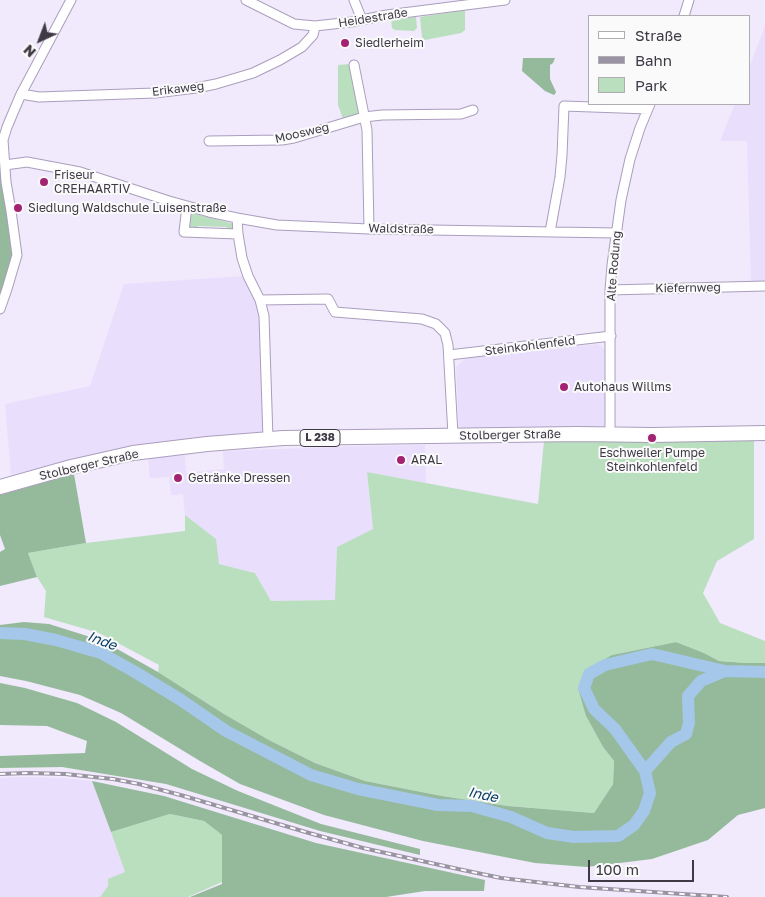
<!DOCTYPE html>
<html>
<head>
<meta charset="utf-8">
<style>
  body { margin:0 }
  #map { position:relative; width:765px; height:897px; overflow:hidden; background:#f1e9fc; font-family:"Golos Text",sans-serif }
  canvas { display:block }
  .legend { position:absolute; left:588px; top:15px; width:162px; height:90px; box-sizing:border-box; background:#fafafa; border:1px solid #afadb2; margin:0; padding:6px 9px; list-style:none; font-size:15px; color:#3e3945 }
  .legend li { display:flex; align-items:center; gap:10px; height:25px }
  .legend b { width:25px; border:1px solid #afadb2 }
  .north { position:absolute; left:15px; top:15px; width:50px; height:50px; -webkit-text-stroke:4px #fafafa; paint-order:stroke; rotate:223deg; font-size:14px; font-weight:700; line-height:20px; text-align:center; color:#3e3945 }
  .north::after { content:''; display:block; margin:auto; width:18px; height:22px; background:#3e3945; clip-path:polygon(50% 0,100% 100%,50% 72%,0 100%) }
  .scale { position:absolute; left:588px; top:860px; width:106px; height:22px; box-sizing:border-box; border:2px solid #3e3945; border-top:0; padding-left:6px; font-size:15px; line-height:18px; white-space:nowrap; color:#3e3945; -webkit-text-stroke:4px #fafafa; paint-order:stroke }
</style>
</head>
<body>
<div id="map">
<canvas width="765" height="897"></canvas>
<ul class="legend">
<li><b style="height:6px;background:#fff"></b>Straße</li>
<li><b style="height:6px;background:#9a93a3"></b>Bahn</li>
<li><b style="height:14px;background:#b9dfbf"></b>Park</li>
</ul>
<div class="north">N</div>
<div class="scale">100 m</div>
</div>
<script>
const ctx = document.querySelector('canvas').getContext('2d');
ctx.lineJoin = 'round';
function paint(path, color) { ctx.fillStyle = color; ctx.fill(path, 'evenodd'); }
const shape = rows => new Path2D(rows.map(r => 'M' + r).join(''));
function stroke(path, color, width, dash) { ctx.strokeStyle = color; ctx.lineWidth = width; ctx.lineCap = dash ? 'butt' : 'round'; ctx.setLineDash(dash || []); ctx.stroke(path); }
function label(font, color, halo, rows, align = 'center') {
  ctx.font = font + ' "Golos Text",sans-serif'; ctx.lineWidth = 4; ctx.setLineDash([]); ctx.textBaseline = 'middle'; ctx.strokeStyle = halo; ctx.fillStyle = color; for (const [text, x, y, turn = 0] of rows) {
    ctx.save(); ctx.translate(x, y); ctx.rotate((+turn || 0) * Math.PI / 180); ctx.textAlign = isNaN(turn) ? turn : align; if (halo) ctx.strokeText(text, 0, 0); ctx.fillText(text, 0, 0); ctx.restore();
  }
}
paint(shape([
  [765,26,765,281,751,282,747,141,720,141,735,104,749,104,749,68],
  [245,276,257,301,261,317,265,433,117,450,11,475,5,404,90,386,124,284],
  [598,344,606,351,605,428,459,431,456,367,466,358],
  [425,445,426,483,367,472,373,529,337,547,336,600,271,601,255,573,219,564,215,539,185,515,183,494,171,495,169,477,150,478,148,458,185,455,186,473,224,469,223,451,366,446],
  [23,777,61,778,92,781,126,872,108,886,100,897,0,897,0,778]
]), '#eadefd');
paint(shape([
  [465,10,465,30,461,33,425,40,422,37,420,17],
  [416,17,417,28,414,31,395,30,392,28,391,19],
  [351,64,361,113,343,119,338,105,338,65],
  [192,213,234,224,234,229,232,232,225,232,227,227,198,226,195,231,191,231,188,226],
  [754,438,754,539,717,561,703,593,720,623,765,641,765,663,745,663,719,661,704,653,676,642,612,655,586,716,603,747,614,761,613,784,594,813,508,806,442,796,365,781,315,763,269,740,224,714,158,672,159,665,99,633,44,617,46,591,37,577,28,553,86,543,185,531,185,515,216,539,219,564,255,573,271,601,335,600,337,547,373,529,367,472,538,504,544,441],
  [170,814,204,821,222,835,222,882,188,897,100,897,108,886,108,879,125,872,111,832]
]), '#b9dfbf');
paint(shape([
  [523,58,555,58,553,63,550,65,550,79,556,92,555,94,554,95,545,91,522,71],
  [0,159,15,254,0,300],
  [74,474,86,543,28,553,37,577,0,586,0,552,5,549,0,535,0,495],
  [24,622,49,624,103,641,158,672,224,714,269,740,315,763,365,781,442,796,508,806,594,813,613,784,614,761,603,747,586,716,578,688,586,670,612,655,676,642,704,653,719,661,745,663,765,663,765,808,738,815,708,840,652,859,587,867,535,863,423,841,324,815,240,784,200,761,121,713,80,695,26,681,0,676,0,625],
  [0,683,25,688,77,703,116,722,192,769,238,791,321,824,420,849,420,855,320,831,166,784,62,767,0,768,0,756,85,753,87,741,47,726,0,725],
  [92,781,164,796,316,843,485,880,484,891,425,891,386,897,190,897,222,884,222,835,204,821,170,814,111,832]
]), '#95ba9b');
stroke(shape([
  [0,633,25,634,56,640,101,653,135,672,181,700,226,731,311,775,358,789,438,805,472,806,511,817,547,833,574,837,618,836,634,825,644,811,650,793,645,771,615,729,594,709,584,688,589,674,605,665,652,654,725,671,765,672],
  [645,771,671,742,686,734,689,723,688,696,701,681,725,671]
]), '#a5c7e9', 12);
const minor = shape([
  [246,0,294,24,315,26,351,22,387,15,505,0],
  [354,0,362,20],
  [684,16,689,0],
  [354,65,367,130,369,229],
  [21,94,39,97,155,93,196,88,216,84,253,73,280,60,302,47,313,35,315,26],
  [209,141,282,140,294,138,364,117,382,115,461,114,473,110],
  [5,165,27,162,80,172,169,201,209,212,237,218,277,225,369,229,616,233],
  [187,206,184,232,238,234],
  [237,218,238,234,242,258,248,276,260,300,264,316,268,439],
  [550,232,560,177,562,155,564,106,648,109],
  [610,290,765,286],
  [260,300,328,299,335,312,422,319,436,324,445,333,448,345,453,435],
  [0,309,7,289,17,255,11,211,6,182,3,140,7,127,21,94,71,0],
  [449,355,611,336],
  [610,434,610,290,612,265,621,200,630,159,640,128,650,104]
]);
const primary = shape([
  [0,487,71,467,133,453,207,444,283,438,577,434,652,435,765,433]
]);
stroke(minor, '#aa9ebc', 11);
stroke(primary, '#aa9ebc', 16);
stroke(minor, '#fff', 9);
stroke(primary, '#fff', 14);
const rail = shape([
  [0,774,28,773,65,774,113,779,139,784,184,796,309,833,363,848,458,869,501,878,579,887,727,897]
]);
stroke(rail, '#9a93a3', 4);
stroke(rail, '#fafafa', 2, [5.5]);
for (const [x, y, r, color] of [
  [345,43,5,"#a32271"],
  [44,182,5,"#a32271"],
  [18,208,5,"#a32271"],
  [564,387,5,"#a32271"],
  [652,438,5,"#a32271"],
  [401,460,5,"#a32271"],
  [178,478,5,"#a32271"]
]) { const dot = new Path2D(); dot.arc(x, y, r, 0, 2 * Math.PI); ctx.fillStyle = color; ctx.fill(dot); stroke(dot, '#fafafa', 2); }
for (const [x, y, w] of [
  [320,438,40]
]) { const box = new Path2D(); box.roundRect(x - w / 2, y - 8.5, w, 17, 4); ctx.fillStyle = '#fafafa'; ctx.fill(box); stroke(box, '#3e3945', 1); }
label('bold 11px', '#3e3945', null, [
  ["L 238",320,438]
]);
label('12px', '#3e3945', '#fafafa', [
  ["Heidestraße",373,18,-9],
  ["Erikaweg",178,89,-7],
  ["Moosweg",302,133,-13],
  ["Waldstraße",401,229,1],
  ["Alte Rodung",614,266,-85],
  ["Kiefernweg",688,288,-1],
  ["Steinkohlenfeld",530,346,-7],
  ["Stolberger Straße",510,435,-1],
  ["Stolberger Straße",89,465,-13]
]);
label('12px', '#3e3945', '#fafafa', [
  ["Siedlerheim",355,43],
  ["Friseur",54,175],
  ["CREHAARTIV",54,189],
  ["Siedlung Waldschule Luisenstraße",28,208],
  ["Autohaus Willms",574,387],
  ["Eschweiler Pumpe",652,453,"center"],
  ["Steinkohlenfeld",652,467,"center"],
  ["ARAL",411,460],
  ["Getränke Dressen",188,478]
], 'left');
label('italic 14px', '#083e68', '#fafafa', [
  ["Inde",102,641,21],
  ["Inde",483,795,12]
]);
</script>
</body>
</html>
